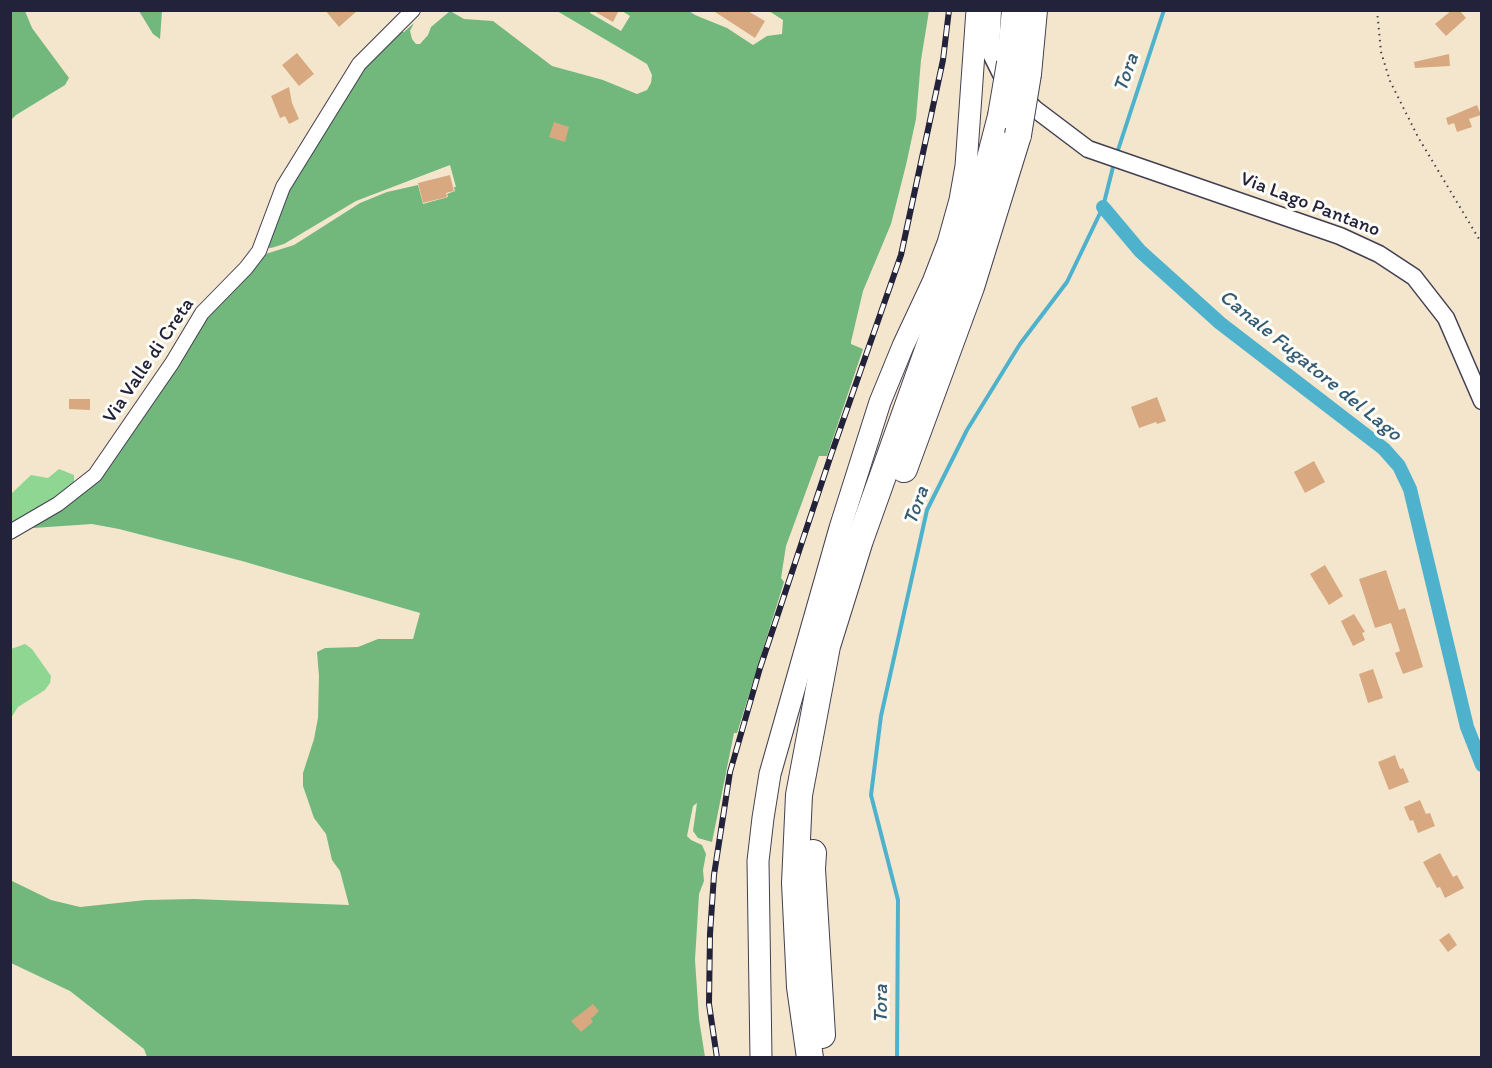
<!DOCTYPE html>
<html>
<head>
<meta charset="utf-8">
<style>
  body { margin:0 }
  #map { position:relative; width:1492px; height:1068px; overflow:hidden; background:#f4e6cd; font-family:Itim,sans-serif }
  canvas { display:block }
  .frame { position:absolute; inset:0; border:12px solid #22223b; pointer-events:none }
</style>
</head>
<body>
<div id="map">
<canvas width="1492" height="1068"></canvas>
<div class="frame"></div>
</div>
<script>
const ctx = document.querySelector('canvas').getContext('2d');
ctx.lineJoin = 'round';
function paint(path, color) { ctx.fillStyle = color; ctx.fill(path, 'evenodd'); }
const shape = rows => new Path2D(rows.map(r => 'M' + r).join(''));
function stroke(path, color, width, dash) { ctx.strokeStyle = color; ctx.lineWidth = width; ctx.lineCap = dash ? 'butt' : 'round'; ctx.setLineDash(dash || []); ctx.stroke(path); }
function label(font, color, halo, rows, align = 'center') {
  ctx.font = font + ' Itim,sans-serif'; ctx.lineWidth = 6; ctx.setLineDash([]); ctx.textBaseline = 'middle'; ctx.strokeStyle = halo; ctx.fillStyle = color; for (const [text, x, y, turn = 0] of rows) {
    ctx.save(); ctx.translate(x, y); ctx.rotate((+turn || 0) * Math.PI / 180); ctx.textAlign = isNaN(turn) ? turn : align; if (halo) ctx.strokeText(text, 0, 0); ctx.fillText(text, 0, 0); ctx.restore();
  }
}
paint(shape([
  [59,469,74,475,74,486,11,527,11,494,31,475,48,478],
  [25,644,32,649,51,676,50,683,45,690,18,707,11,718,11,649]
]), '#8ed692');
paint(shape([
  [11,10,25,11,32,28,69,78,65,85,16,115,12,119,11,126],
  [139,11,162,11,160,39,153,34],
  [450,11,464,19,493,21,552,66,603,80,637,94,647,90,651,83,652,75,647,64,557,11,591,11,590,13,621,31,630,16,622,11,689,11,695,15,727,28,753,45,767,36,782,34,783,20,769,11,929,11,921,60,916,119,906,165,891,224,863,291,851,342,851,344,863,349,827,456,819,456,786,546,781,578,784,582,737,733,734,733,712,842,698,838,693,831,697,803,693,806,687,836,691,840,702,845,706,854,703,870,704,881,699,894,695,960,699,1019,705,1057,147,1057,144,1049,70,991,11,963,10,880,51,900,80,907,146,900,194,899,349,905,340,871,332,860,326,834,314,818,303,786,303,773,314,739,318,718,319,676,317,652,325,648,358,647,378,639,413,639,420,613,242,561,119,529,92,524,18,529,77,491,197,323,256,257,294,245,360,203,387,192,418,185,423,204,448,197,447,194,455,191,454,187,456,187,450,165,356,201,284,244,271,248,263,247,283,186,360,68,395,32,404,32,414,23,410,31,412,39,416,44,420,44,428,35,431,27]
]), '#72b77c');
stroke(shape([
  [1117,153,1164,10],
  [897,1058,898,900,871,795,881,716,927,510,967,430,1020,344,1067,282,1103,207,1114,163]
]), '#4eb2cd', 4);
stroke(shape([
  [1103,207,1140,251,1220,323,1384,449,1399,466,1410,489,1467,727,1482,765]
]), '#4eb2cd', 14);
paint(shape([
  [325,10,358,10,339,27],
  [592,10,619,10,613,22],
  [712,10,746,10,765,21,755,38],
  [1452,10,1459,10,1466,18,1446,36,1435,24],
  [297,53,314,74,299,86,282,65],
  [1449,54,1450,66,1415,68,1414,62],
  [289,87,292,103,299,119,289,124,285,116,280,118,271,96],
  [1477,105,1481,115,1469,119,1472,127,1457,132,1454,123,1448,125,1446,118],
  [554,122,569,127,565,142,549,137],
  [450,175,454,191,446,193,447,197,423,203,418,183],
  [1157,397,1166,421,1157,424,1156,422,1139,428,1131,407],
  [69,399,90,399,90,410,69,409],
  [1314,461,1325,482,1305,493,1294,472],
  [1325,565,1343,596,1329,605,1310,574],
  [1386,570,1399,610,1405,608,1423,667,1403,674,1395,653,1400,651,1391,623,1375,628,1359,579],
  [1354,614,1365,632,1362,633,1365,640,1353,646,1341,621],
  [1373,669,1383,698,1368,703,1359,674],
  [1395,755,1400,769,1403,768,1409,782,1389,790,1378,762],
  [1420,800,1426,814,1430,813,1435,826,1418,833,1413,820,1410,821,1404,807],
  [1440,853,1453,877,1457,875,1464,888,1445,898,1440,887,1437,888,1423,862],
  [1449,933,1457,945,1448,952,1439,940],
  [593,1004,599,1011,591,1019,593,1022,581,1032,571,1021]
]), '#d8a981');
const minor = shape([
  [10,532,58,504,95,475,172,363,202,313,246,268,259,251,283,187,359,64,413,10]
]);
const tertiary = shape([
  [993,10,991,54,1001,74,1035,109,1088,149,1340,236,1379,254,1414,277,1446,318,1482,401]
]);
const primary = shape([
  [761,1058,758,861,763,818,770,774,840,528,880,402,903,346,933,282,948,243,960,200,966,166,977,10]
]);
const motorway = shape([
  [1010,63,1015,10],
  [1028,74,1034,10],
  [904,469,971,287,1018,135],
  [813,853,812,869,822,1035],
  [810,1058,800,987,795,883,799,795,827,646,860,540,973,224,1001,116]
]);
stroke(minor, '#423f51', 16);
stroke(tertiary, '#423f51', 19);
stroke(primary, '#423f51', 23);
stroke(motorway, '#423f51', 28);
stroke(shape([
  [1377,10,1381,52,1390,81,1418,137,1482,244]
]), '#423f51', 2, [1.5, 4.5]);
stroke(minor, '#fff', 14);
stroke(tertiary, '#fff', 16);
stroke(primary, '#fff', 21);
stroke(motorway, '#fff', 26);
const rail = shape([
  [717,1058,709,1004,710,934,714,875,730,772,760,668,831,455,901,255,943,60,949,10]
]);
stroke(rail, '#22223b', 6);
stroke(rail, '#fdfcf7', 4, [11]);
const motorwayBridge = shape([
  [1001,116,1010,63],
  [1018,135,1028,74]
]);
stroke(motorwayBridge, '#423f51', 28, []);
stroke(motorwayBridge, '#fff', 26);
label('20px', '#22223b', '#fdfcf7', [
  ["Via Lago Pantano",1310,205,21],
  ["Via Valle di Creta",149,361,-56]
]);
label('italic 21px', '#345c75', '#fdfcf7', [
  ["Tora",1127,73,-71],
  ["Canale Fugatore del Lago",1310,366,39],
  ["Tora",917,506,-70],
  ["Tora",882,1004,-90]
]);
</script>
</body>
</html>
